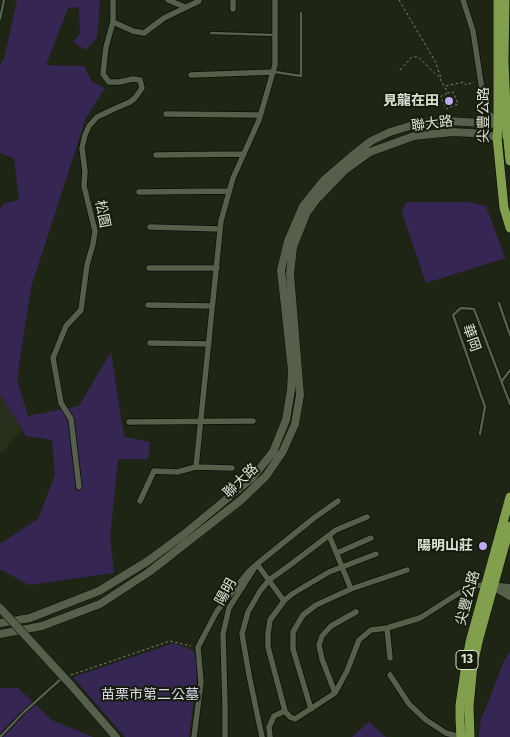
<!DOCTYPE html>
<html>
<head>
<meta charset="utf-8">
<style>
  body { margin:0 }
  canvas { display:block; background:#1f2515 }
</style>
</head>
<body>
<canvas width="510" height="737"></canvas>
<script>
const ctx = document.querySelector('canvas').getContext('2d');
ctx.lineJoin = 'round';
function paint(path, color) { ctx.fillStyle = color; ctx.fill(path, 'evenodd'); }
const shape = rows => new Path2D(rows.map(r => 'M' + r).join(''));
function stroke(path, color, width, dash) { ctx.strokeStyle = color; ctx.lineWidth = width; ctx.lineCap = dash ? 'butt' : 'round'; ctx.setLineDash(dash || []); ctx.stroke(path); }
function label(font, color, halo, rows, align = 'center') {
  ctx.font = font + ' "Fira Sans","Noto Sans TC",sans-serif'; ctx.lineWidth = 4; ctx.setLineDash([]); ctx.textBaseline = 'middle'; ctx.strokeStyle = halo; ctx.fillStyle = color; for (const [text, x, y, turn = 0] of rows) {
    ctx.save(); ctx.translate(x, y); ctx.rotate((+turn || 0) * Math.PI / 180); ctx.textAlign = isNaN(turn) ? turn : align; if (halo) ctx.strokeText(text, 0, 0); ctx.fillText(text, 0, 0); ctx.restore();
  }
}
paint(shape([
  [0,394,22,430,9,442,5,451,0,452]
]), '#27301a');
paint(shape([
  [17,0,100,0,97,37,86,50,73,42,80,34,79,7,68,8,46,65,84,66,92,82,105,88,86,118,31,287,17,379,28,416,79,406,111,352,124,437,150,442,148,459,118,459,110,537,114,573,29,585,0,569,0,544,38,519,55,475,52,440,26,436,0,394,0,208,5,203,19,200,14,158,0,153,0,64,4,59],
  [406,202,468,202,486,206,505,258,426,283,402,213],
  [175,643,194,651,198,668,189,737,125,737,73,677],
  [510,651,510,737,479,737,481,718,486,708,503,663],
  [0,688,18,688,52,720,93,737,0,737],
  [369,722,386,737,352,737]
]), '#352654');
const lane = shape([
  [0,19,4,0],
  [211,33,274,35],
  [275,72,301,76,301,13],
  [499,303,510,335],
  [502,381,510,370],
  [480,434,485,407,453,315,461,308,474,309,510,404],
  [0,737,23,713,62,678]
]);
const street = shape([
  [168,0,185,7],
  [233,0,233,9],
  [463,0,473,31,485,109,498,124],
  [113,22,133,31,144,33,164,18,199,1,199,0],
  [191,75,273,72],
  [166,114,260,115],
  [156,155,244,154],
  [139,192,229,191],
  [150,227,220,229],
  [149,268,217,268],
  [148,305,212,306],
  [150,343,209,344],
  [129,422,253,421],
  [196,467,221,221,233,178,259,120,275,65,275,0],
  [79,487,71,419,61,403,53,358,66,326,81,310,87,265,93,244,95,231,84,186,85,171,82,148,85,135,89,126,97,117,114,109,130,102,135,98,142,88,140,80,133,79,119,82,109,82,103,74,106,47,113,22,113,0],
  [140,501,154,471,177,472,196,467,232,468],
  [329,535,351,589],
  [337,553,371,538],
  [376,554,329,572,292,594,284,601,270,620,268,634,268,647,285,711,290,717,295,719,335,693,347,671,359,640,371,630,387,628,420,618,470,586,486,585],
  [387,628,390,658],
  [390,675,409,704,426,720,446,733,461,737],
  [335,693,322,659,319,645,322,636,331,626,356,612],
  [311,709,293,649,293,632,303,615,316,605,351,589,407,570],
  [194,737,201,682,198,647,217,611,249,571,257,564,284,601],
  [225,737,225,705,223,634,229,608,257,564,314,518,338,501],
  [262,737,249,675,242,634,248,612,260,591,269,580,290,565,336,530,367,517],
  [270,737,269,727,274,716,285,711]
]);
const secondary = shape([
  [488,586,510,588],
  [498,589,510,596],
  [0,623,30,618,99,591,148,561,183,535,252,478,273,452,286,420,291,390,292,370,281,270,288,241,303,206,324,180,352,156,371,141,390,132,420,123,448,121,498,124,507,131,497,137,472,133,452,132,414,136,370,152,345,170,316,200,307,212,293,247,290,274,300,395,295,424,283,451,266,476,241,500,149,572,100,604,42,626,0,634],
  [70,684,116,737]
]);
const primary = shape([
  [498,0,498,124,497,137,504,208,510,228],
  [505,0,504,61,507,131,510,161],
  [461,737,460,720,460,705,466,664,470,642,510,497],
  [470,737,469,707,473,664,479,638,510,526]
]);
stroke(lane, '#090e02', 4);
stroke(street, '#090e02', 7);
stroke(secondary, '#090e02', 9);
stroke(primary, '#090e02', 10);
stroke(shape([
  [399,0,435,61,441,78],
  [400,70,412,57,418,57,439,77,448,93,453,92,458,104,446,109,441,96,448,93],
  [446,86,464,82,466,85,474,82],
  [71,675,170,641,191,646]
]), '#7d8275', 1, [2.5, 2.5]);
stroke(lane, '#565e4c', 2.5);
stroke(street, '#565e4c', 5.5);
stroke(secondary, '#565e4c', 8);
stroke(primary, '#829f4d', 9);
const secondaryBridge = shape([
  [0,608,70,684]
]);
stroke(secondaryBridge, '#090e02', 9, []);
stroke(secondaryBridge, '#565e4c', 8);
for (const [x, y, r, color] of [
  [449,101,5,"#bea9f5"],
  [483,546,5,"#bea9f5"]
]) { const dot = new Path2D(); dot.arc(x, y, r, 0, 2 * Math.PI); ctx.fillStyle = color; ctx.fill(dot); stroke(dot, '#161c0c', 2); }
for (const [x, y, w] of [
  [467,660,22]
]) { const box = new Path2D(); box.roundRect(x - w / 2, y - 9.5, w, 19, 4); ctx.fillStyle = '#161c0c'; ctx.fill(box); stroke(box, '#dde2d7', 1); }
label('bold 12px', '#dde2d7', null, [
  ["13",467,660]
]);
label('bold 14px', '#dde2d7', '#161c0c', [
  ["見龍在田",439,101],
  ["陽明山莊",473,546]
], 'right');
label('14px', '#dde2d7', '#161c0c', [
  ["尖豐公路",484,115,-90],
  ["聯大路",432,124,-7],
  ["松園",102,214,79],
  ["華岡",471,338,71],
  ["聯大路",241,481,-44],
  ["陽明",226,592,-61],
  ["尖豐公路",468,598,-75]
]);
label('14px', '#ded9ef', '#161c0c', [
  ["苗栗市第二公墓",150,695]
]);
</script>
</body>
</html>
